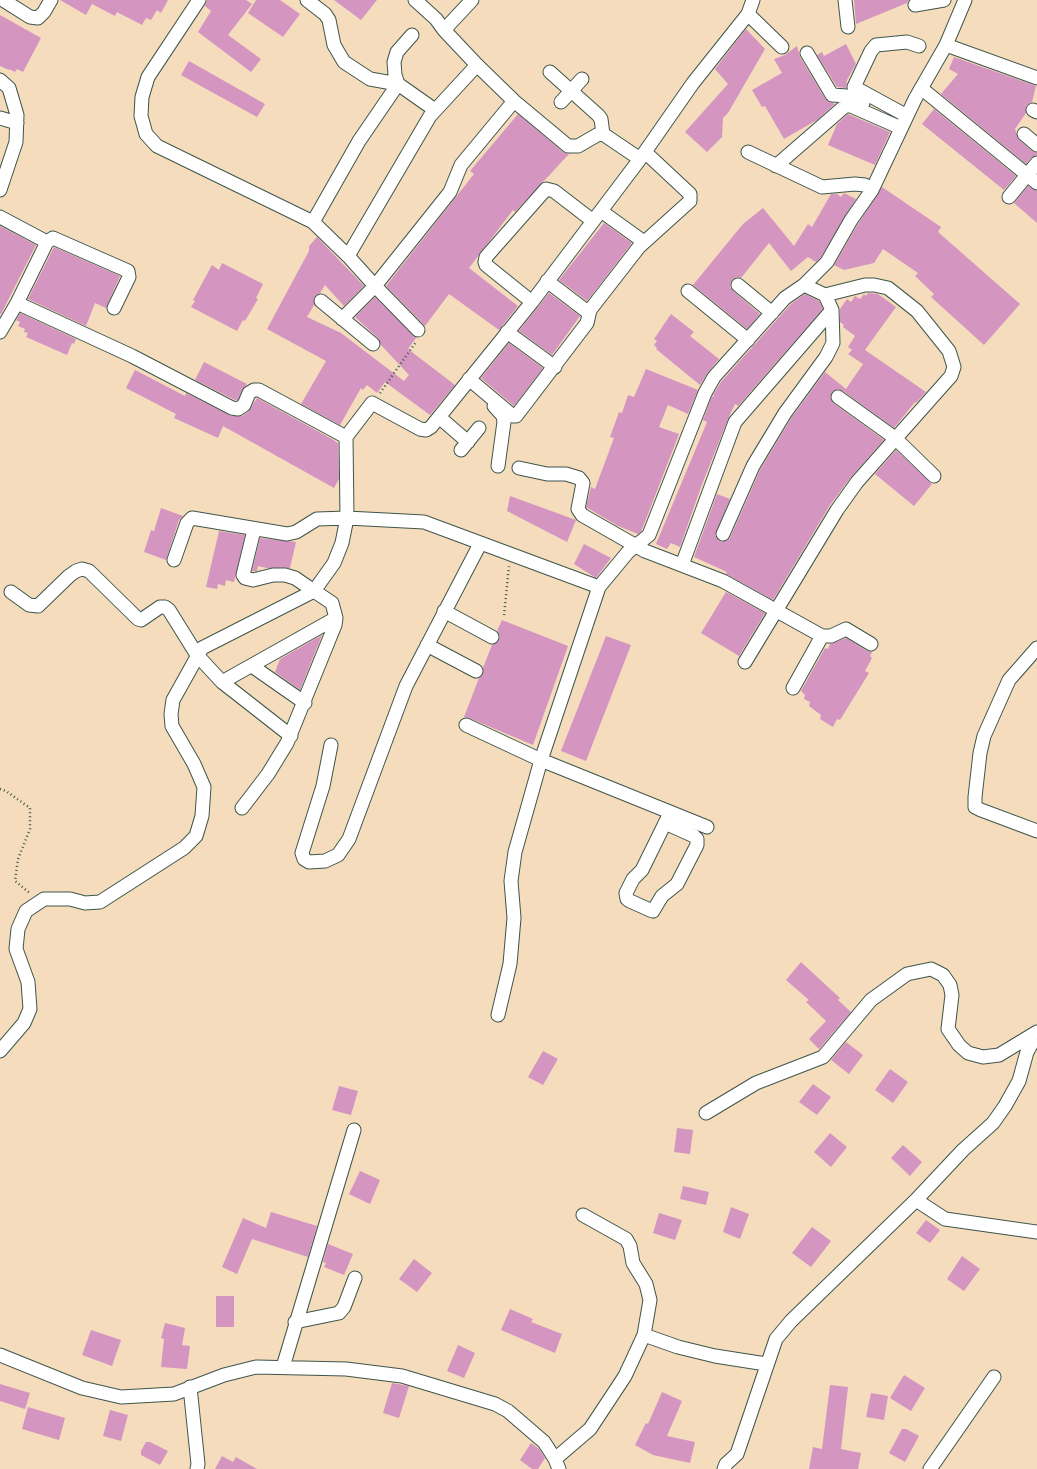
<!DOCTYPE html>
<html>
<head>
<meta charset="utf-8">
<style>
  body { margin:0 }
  canvas { display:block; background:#f4dcbd }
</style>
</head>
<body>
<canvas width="1037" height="1469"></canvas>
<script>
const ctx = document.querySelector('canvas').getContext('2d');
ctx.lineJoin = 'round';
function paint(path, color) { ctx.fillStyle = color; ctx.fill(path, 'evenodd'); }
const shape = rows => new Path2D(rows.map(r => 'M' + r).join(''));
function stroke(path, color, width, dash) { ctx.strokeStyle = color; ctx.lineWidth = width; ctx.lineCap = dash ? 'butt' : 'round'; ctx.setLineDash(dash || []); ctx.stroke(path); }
paint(shape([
  [60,0,168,0,161,13,157,10,151,20,146,18,142,25,117,12,115,16,92,4,86,15],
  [207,0,246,0,252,4,228,35,261,59,251,72,198,32,211,11,205,6],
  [256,0,280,0,300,14,283,37,248,13],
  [334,0,377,0,361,20],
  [854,0,909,0,907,3,856,24],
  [0,15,41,38,23,72,17,69,15,72,9,69,9,70,0,66],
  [746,29,765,49,728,113,723,118,722,137,707,152,685,132,728,84,715,69],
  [846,44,856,64,847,80,846,88,837,87,817,55,822,52,824,56],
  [797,46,800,57,826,100,835,104,817,120,784,139,765,106,762,107,752,90,782,73,774,59,785,55],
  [954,57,1036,86,1032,102,1026,106,1026,113,1015,129,1019,140,1032,151,1037,153,1037,155,1031,158,1026,164,941,94,958,74,949,69],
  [189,61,265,104,257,117,181,75],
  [934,109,1016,176,1004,190,922,124],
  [518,114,563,152,569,154,515,212,513,210,469,268,518,306,499,330,449,294,425,326,386,286,474,174,470,171],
  [848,114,890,132,875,165,828,145,837,124],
  [1028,186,1037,191,1037,223,1014,203],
  [882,187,941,227,938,232,1020,304,984,345,931,297,934,294,915,276,918,273,883,249,874,263,844,270,834,265,858,224],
  [844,193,856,199,821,257,816,262,808,257,791,271,769,243,741,278,736,277,732,280,730,287,733,291,760,314,747,329,693,285,743,224,763,208,794,246,808,224,812,227,831,194,837,194,841,197],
  [604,223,632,243,587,301,559,280],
  [0,226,36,245,1,314,0,314],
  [317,237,364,286,344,306,325,285,320,293,315,296,314,305,307,317,341,333,404,381,409,375,381,345,378,338,355,317,375,297,416,338,408,349,455,385,430,415,385,382,377,393,367,385,363,390,361,388,340,425,301,404,326,361,267,329,309,251,309,246],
  [54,247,120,276,106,308,95,303,86,326,28,299],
  [222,263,263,284,256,298,258,299,245,321,243,320,237,331,191,307,195,301,193,300,212,265,219,270],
  [549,293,580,316,552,355,519,331],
  [868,293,878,294,896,307,865,350,926,392,916,403,915,402,894,428,843,391,838,389,832,392,830,397,833,403,884,440,851,477,830,505,773,600,726,574,727,572,694,557,717,494,730,499,715,535,720,541,724,542,730,538,760,470,792,417,825,372,846,389,863,364,848,354,852,350,848,347,855,336,843,327,844,325,840,322,840,309,847,299,851,302,855,296,860,299,864,294,866,296],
  [805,294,819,301,823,309,738,406,735,404,728,419,701,487,680,547,671,543,667,549,656,544,707,422,703,420,712,396,715,397,713,395,721,382,791,304],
  [20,313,76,339,74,344,72,343,67,355,26,337,28,333,24,332,25,329,18,326,20,322,16,320],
  [671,314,694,332,690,336,719,359,708,372,700,385,656,349,657,348,654,345,657,341,654,339],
  [509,343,543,368,514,406,481,378],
  [204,362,247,384,242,390,238,400,235,400,195,380],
  [646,369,698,390,688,414,668,405,659,427,679,434,641,532,638,534,618,526,586,507,591,487,595,489,614,438,610,437,619,412,622,413,628,395,634,397],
  [135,370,185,396,186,393,231,416,242,416,248,412,257,398,332,439,338,443,339,479,334,488,223,426,218,438,174,418,176,414,126,388],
  [896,450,932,484,914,506,875,474],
  [510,496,576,520,567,542,507,511],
  [161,508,183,516,179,520,166,560,144,552,151,530,154,531],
  [219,531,245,535,234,582,226,580,225,586,218,584,217,589,206,587],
  [260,538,296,542,290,568,267,568,258,566,257,571,252,571],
  [584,544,611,558,596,578,574,564],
  [726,592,765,613,739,656,701,633],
  [502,620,568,646,533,745,469,718,464,717,479,678,483,674,483,668,492,645,499,640,500,636,497,631],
  [322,635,300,690,275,672,280,659],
  [606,636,631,645,586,761,561,751],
  [846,638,867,651,872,652,870,656,872,658,865,671,869,673,840,720,837,719,833,727,820,719,821,715,809,706,810,702,804,699,805,695,801,691,825,648,828,649,830,644],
  [801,962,840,998,838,1000,851,1012,819,1049,809,1039,826,1021,806,1002,809,1000,786,980],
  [846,1042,863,1055,849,1074,831,1060],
  [543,1051,558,1059,543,1085,528,1077],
  [890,1069,908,1082,893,1103,875,1090],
  [813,1084,831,1097,817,1115,799,1102],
  [339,1086,358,1091,351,1115,332,1110],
  [677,1128,693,1130,690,1154,674,1152],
  [830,1133,847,1147,831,1167,814,1152],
  [903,1145,922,1162,910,1176,891,1158],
  [360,1171,380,1180,370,1204,349,1194],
  [683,1186,709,1192,706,1205,680,1199],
  [731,1207,749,1214,740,1239,723,1232],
  [271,1212,317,1226,308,1257,252,1239,237,1274,222,1267,243,1218,266,1228],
  [659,1213,682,1220,675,1240,653,1233],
  [926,1220,940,1230,930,1243,916,1233],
  [812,1227,831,1241,811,1267,792,1253],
  [328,1244,353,1254,344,1275,324,1267,326,1263,323,1262],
  [962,1256,980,1269,964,1291,947,1279],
  [414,1259,432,1273,417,1292,399,1279],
  [216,1296,234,1296,234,1327,216,1327],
  [510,1309,533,1319,531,1322,562,1334,555,1353,501,1330],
  [165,1323,185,1328,182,1345,190,1346,187,1369,161,1367,164,1339,161,1338],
  [91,1330,121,1340,112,1366,82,1355],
  [458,1345,475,1353,464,1378,447,1371],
  [904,1375,925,1388,911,1411,890,1398],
  [392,1383,409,1386,399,1418,383,1413],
  [0,1384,30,1393,25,1409,0,1401],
  [830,1385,848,1387,841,1449,861,1453,858,1469,809,1469,813,1447,822,1449],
  [662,1392,682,1401,667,1436,695,1442,690,1463,653,1455,635,1445,646,1423,648,1424],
  [871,1393,888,1396,884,1420,866,1417],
  [28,1407,65,1418,59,1440,22,1429],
  [110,1410,128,1415,121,1441,103,1436],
  [902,1429,906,1429,919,1436,905,1462,889,1453],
  [146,1442,150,1442,168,1451,160,1465,141,1455,141,1451],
  [531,1443,539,1449,545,1458,538,1469,532,1469,520,1460],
  [222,1456,233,1462,236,1457,257,1469,215,1469]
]), '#d595c1');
const street = shape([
  [3,0,30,17,38,18,44,12,51,0],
  [199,0,148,77,142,97,141,116,146,134,157,146,313,222,359,141,398,84],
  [307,0,325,14,329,20,334,45,344,62,370,79,398,84,435,110],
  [415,0,436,19,444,30,477,65,514,101,568,146,578,146,597,135,603,134,640,159],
  [845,0,848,27],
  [915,5,944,0],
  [748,14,782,47],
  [444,30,472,0],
  [946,45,1037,78],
  [807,53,832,95,847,96,863,103],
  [550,72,598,115,601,119,603,134],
  [0,80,9,88,17,115,16,142,0,190],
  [398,84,395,75,394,62,397,52,412,35],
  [921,88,1037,183],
  [561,102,582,79],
  [1033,110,1037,112],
  [907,116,854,87,871,51,876,45,907,42,919,46],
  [0,118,17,123],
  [1024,134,1037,145],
  [748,152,822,187,855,184,865,185,872,190],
  [776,166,845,106,851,106,901,128],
  [1009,197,1037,163],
  [601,211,644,242],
  [0,217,47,242],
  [313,222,348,256,375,286,450,192,461,165,514,101],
  [348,256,430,116,477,65],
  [547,281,589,313],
  [738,285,772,313],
  [688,291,748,340],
  [321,301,373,344],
  [532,302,486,265,485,262,486,257,546,189,554,191,593,221],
  [17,303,47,242,53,238,128,271,129,277,114,308],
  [342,319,375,286,418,330],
  [0,332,17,303,132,356,232,408,238,409,244,405,249,393,254,390,259,390,346,437],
  [507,332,555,367],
  [469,379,513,416,516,416,587,323,590,310,639,247,690,201,690,194,645,152],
  [838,397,895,438,934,476],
  [494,406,503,416,504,422,498,466],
  [439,417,468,442],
  [461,450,479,428],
  [519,468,547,474,566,474,579,478,583,483,578,509,582,515,645,551,723,581,822,636,831,636,846,629,871,644],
  [723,534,753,466,785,413,826,357,833,343,832,310],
  [174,560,187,523,192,518,287,534,296,532,317,519,347,518,346,437,372,403,420,429,426,430,431,427,532,302,640,159,693,83,748,14,753,0],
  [682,565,735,422,832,310,825,295],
  [11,592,29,605,38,606,69,576,76,571,82,569,89,571,138,619,141,620,160,607,165,607,169,610,197,655,222,682,291,736],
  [444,611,492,637],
  [427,645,476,671],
  [1037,648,1009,680,984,736,980,753,975,797,975,807,981,810,1037,831],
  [745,662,837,510,857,482,951,376,954,367,949,351,917,311,888,288,874,285,865,285,825,295,804,285],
  [252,666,305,703],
  [222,682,336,618],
  [793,688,822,636],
  [466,725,541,760,707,827],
  [331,745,323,786,302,853,304,859,309,862,325,861,338,855,349,839,406,686,480,544],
  [242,808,268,774,287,743,335,625,336,618,332,603,314,591,334,563,342,543,347,518,424,522,599,587],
  [665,823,694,836,697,839,697,845,677,884,662,896,653,911,650,910,630,901,627,899,626,893,633,879,642,870,670,813],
  [498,1015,510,964,514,918,511,881,515,852,541,760,599,587,628,552,649,535,705,393,714,377,785,298,804,285,827,262,851,220,872,190,915,99,946,45,965,0],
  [0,1051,24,1023,30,1009,28,982,16,949,18,929,26,911,44,899,70,899,85,903,100,902,184,848,196,836,202,816,204,787,194,764,172,726,171,714,173,700,202,648,314,591,295,578,285,575,273,575,253,580,245,578,243,575,254,530],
  [706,1113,756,1083,823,1057,871,1000,907,974,931,969,943,975,950,985,952,995,948,1029,959,1045,968,1053,983,1057,999,1055,1037,1032],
  [916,1200,945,1219,1037,1232],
  [295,1322,339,1313,344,1307,355,1278],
  [644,1335,678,1347,715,1356,766,1364],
  [0,1355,82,1388,121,1397,174,1394,224,1375,256,1367,346,1369,402,1376,495,1404,508,1411,544,1442,555,1459,559,1469],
  [283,1367,354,1130],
  [190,1387,198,1464,197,1469],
  [555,1459,590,1429,625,1376,644,1335,650,1300,646,1284,633,1263,630,1246,626,1239,583,1215],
  [724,1469,726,1464,737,1454,776,1339,791,1321,916,1200,963,1150,993,1123,1005,1106,1019,1081,1027,1052,1037,1034],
  [930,1469,994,1377]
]);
stroke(street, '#3f5549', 15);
stroke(shape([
  [380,393,416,342],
  [504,615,509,566],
  [0,789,6,791,30,808,30,829,18,859,15,881,31,894]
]), '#3f5549', 2.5, [1, 3]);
stroke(street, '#fff', 13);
</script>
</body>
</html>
